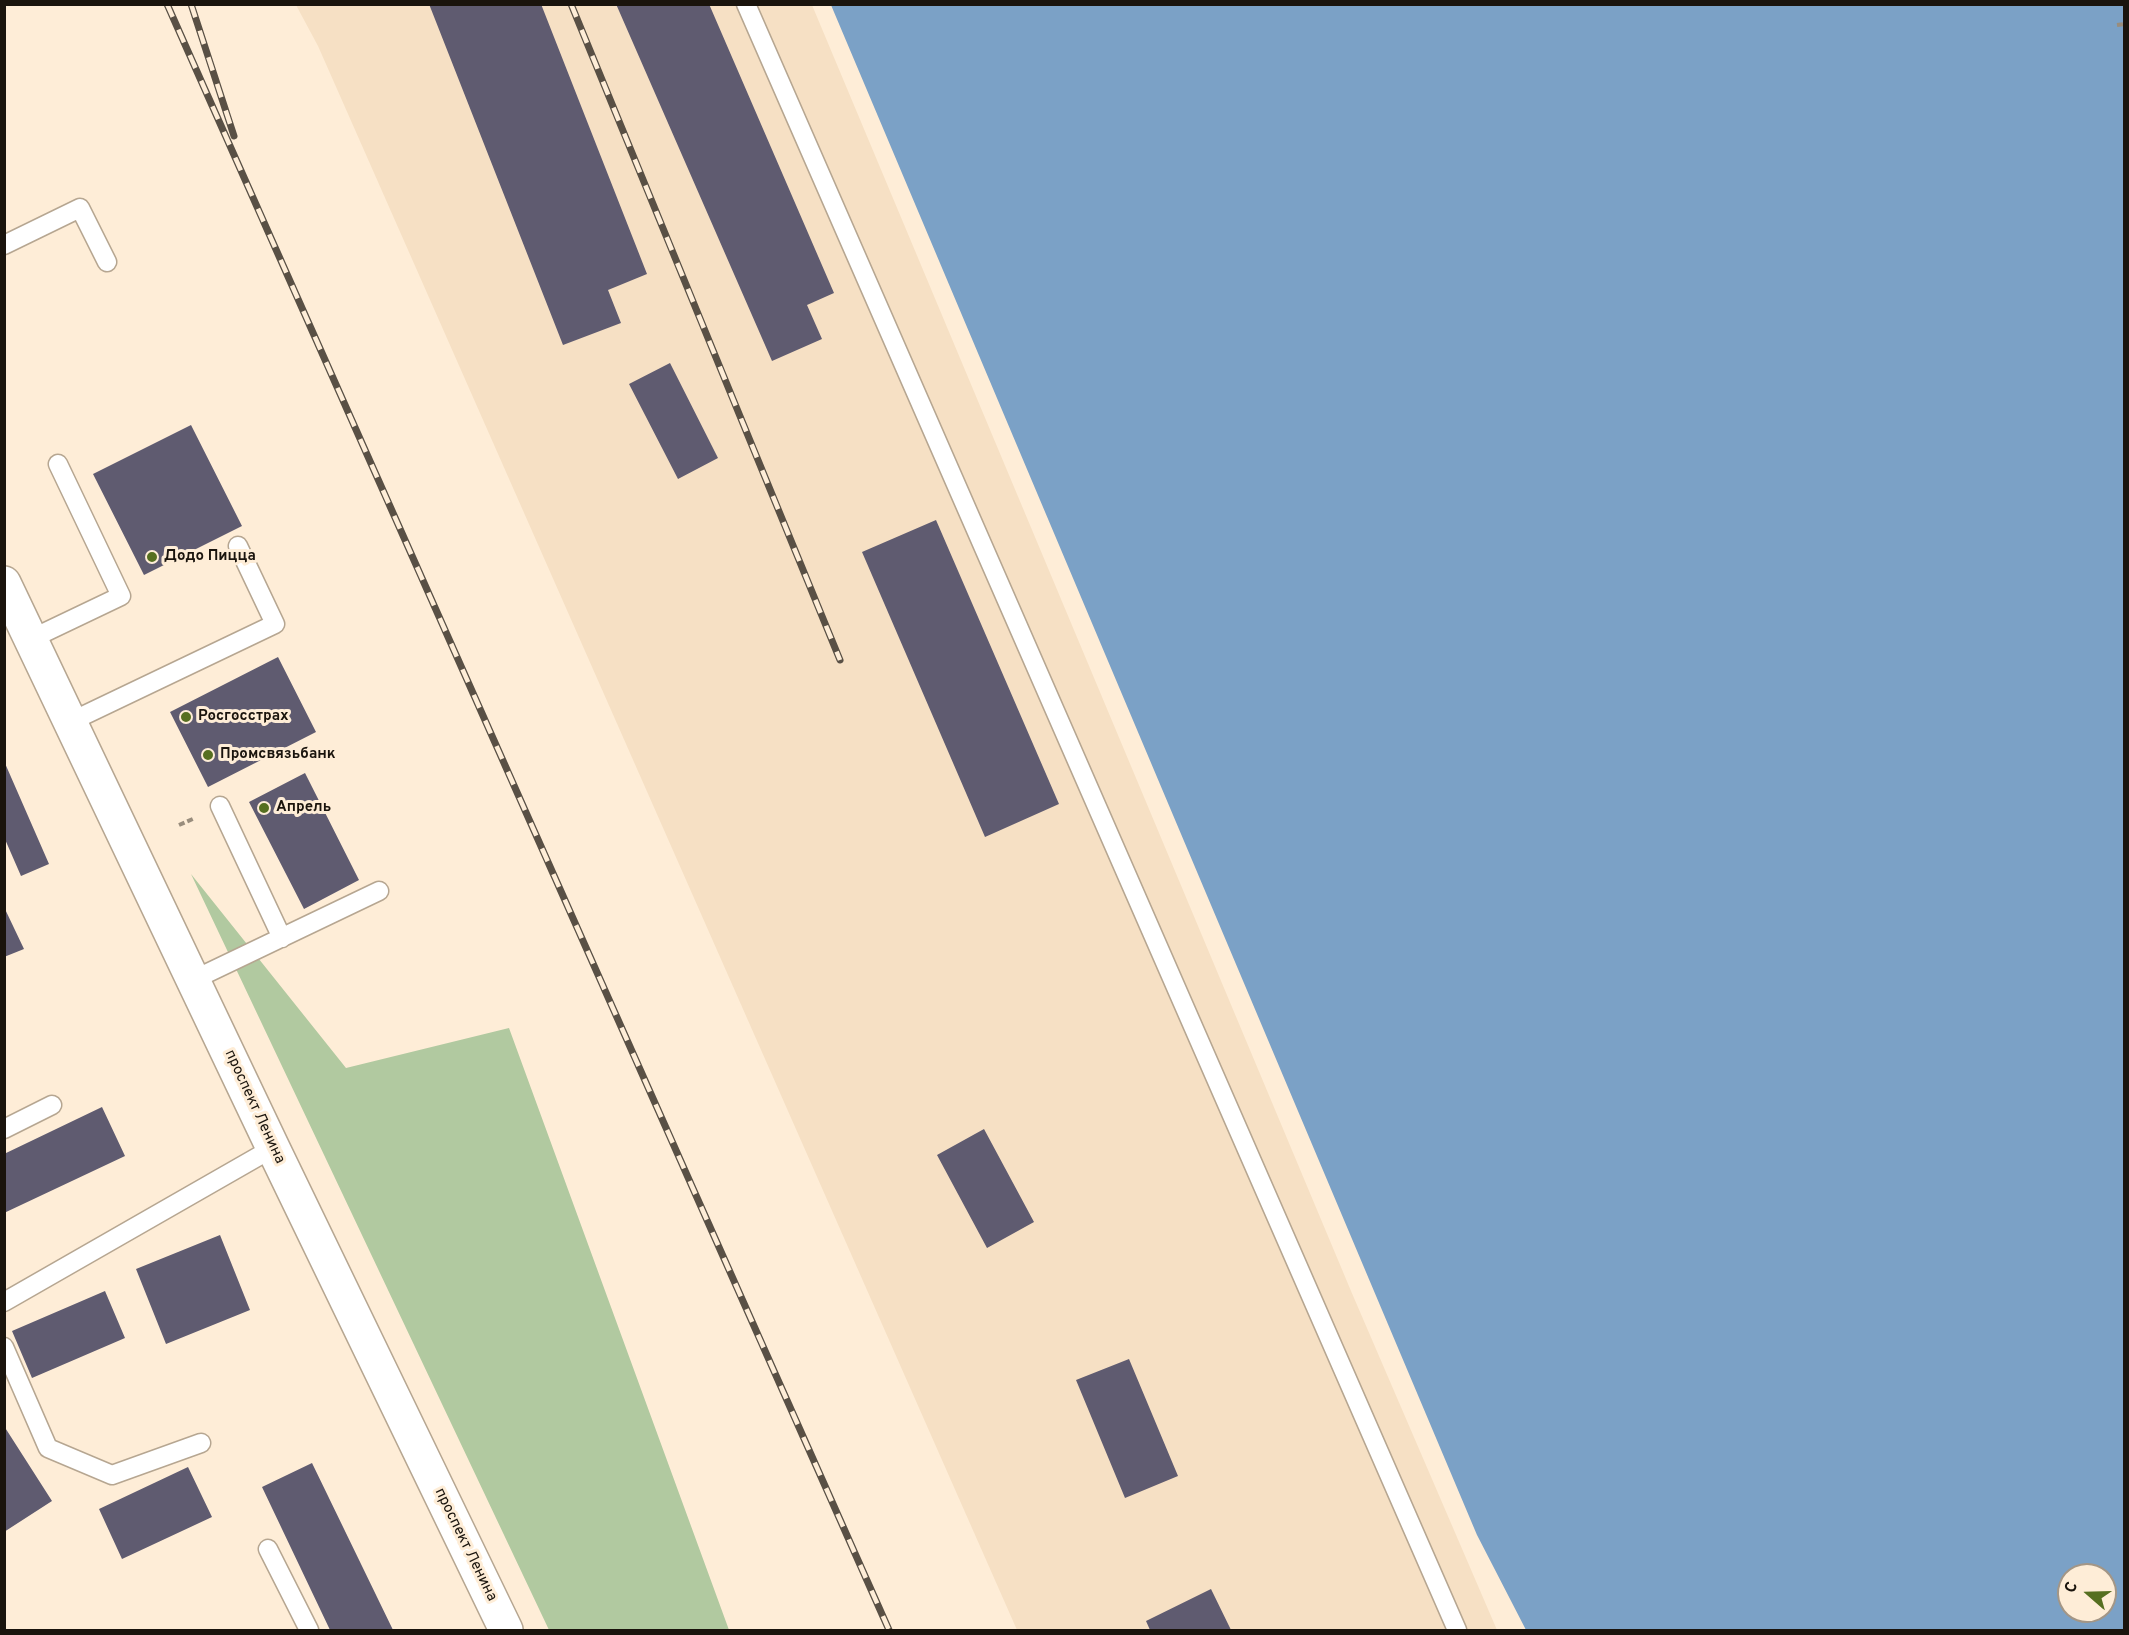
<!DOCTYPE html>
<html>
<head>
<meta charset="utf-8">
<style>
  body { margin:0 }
  #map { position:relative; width:2129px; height:1635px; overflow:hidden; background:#feedd7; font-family:Overpass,sans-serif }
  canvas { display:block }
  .frame { position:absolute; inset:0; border:6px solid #1a140d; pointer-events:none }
  .north { position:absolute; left:2057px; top:1563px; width:60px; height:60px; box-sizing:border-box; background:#feedd7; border:2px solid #a39686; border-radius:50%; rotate:290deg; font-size:16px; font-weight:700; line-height:24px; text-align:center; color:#1a140d }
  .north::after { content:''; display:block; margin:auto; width:21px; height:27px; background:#566f20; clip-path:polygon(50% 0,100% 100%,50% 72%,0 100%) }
</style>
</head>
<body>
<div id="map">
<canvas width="2129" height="1635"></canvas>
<div class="frame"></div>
<div class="north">С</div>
</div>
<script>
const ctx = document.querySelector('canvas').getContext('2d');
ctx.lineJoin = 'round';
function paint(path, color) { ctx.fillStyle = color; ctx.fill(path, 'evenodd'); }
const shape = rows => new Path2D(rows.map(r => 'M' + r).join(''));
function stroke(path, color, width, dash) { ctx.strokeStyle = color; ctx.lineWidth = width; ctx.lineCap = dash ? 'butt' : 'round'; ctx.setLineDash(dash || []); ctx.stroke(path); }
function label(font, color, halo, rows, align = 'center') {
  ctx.font = font + ' Overpass,sans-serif'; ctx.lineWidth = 6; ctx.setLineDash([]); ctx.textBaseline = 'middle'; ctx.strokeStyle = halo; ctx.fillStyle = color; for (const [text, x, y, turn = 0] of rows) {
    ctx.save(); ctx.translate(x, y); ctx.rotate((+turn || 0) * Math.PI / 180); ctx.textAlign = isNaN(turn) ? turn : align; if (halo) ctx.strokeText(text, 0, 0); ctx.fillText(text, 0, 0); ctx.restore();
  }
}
paint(shape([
  [296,5,812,5,1351,1291,1497,1630,1017,1630,318,46]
]), '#f6e0c4');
paint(shape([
  [191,874,346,1068,509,1028,729,1630,549,1630]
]), '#b1c9a0');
paint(shape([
  [831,5,2124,5,2124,1630,1526,1630,1477,1535],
  [2069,1575,2105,1575,2105,1611,2069,1611]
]), '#7ba1c6');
paint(shape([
  [429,4,541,4,647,274,608,290,621,323,563,345],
  [616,4,709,4,834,293,807,305,822,339,772,361],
  [670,363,718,458,678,479,629,384],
  [191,425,242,526,144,575,93,474],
  [936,520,1059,804,985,837,862,552],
  [278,657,316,732,208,787,170,712],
  [4,761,49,864,21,876,4,837],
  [305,773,359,880,304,909,249,802],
  [4,907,24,949,4,957],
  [102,1107,125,1156,4,1213,4,1154],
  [984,1129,1034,1222,987,1248,937,1155],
  [220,1235,250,1310,166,1344,136,1269],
  [105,1291,125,1338,32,1378,12,1331],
  [1129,1359,1178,1476,1125,1498,1076,1380],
  [4,1426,52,1501,4,1532],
  [312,1463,393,1630,330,1630,262,1487],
  [188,1467,212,1517,122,1559,99,1509],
  [1211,1589,1231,1630,1150,1630,1146,1621]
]), '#5f5b70');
const lane = shape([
  [746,4,1457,1630],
  [4,245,80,208,107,262],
  [31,639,121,596,58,464],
  [70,722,275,624,238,546],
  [220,806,282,938],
  [193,980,379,891],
  [4,1129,52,1105],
  [4,1302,273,1148],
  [4,1347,48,1448,112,1475,201,1443],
  [268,1549,309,1630]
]);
const secondary = shape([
  [4,583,273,1148,506,1630]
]);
stroke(lane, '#b6a691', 21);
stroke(secondary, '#b6a691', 36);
stroke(shape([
  [2117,25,2124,24],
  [179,825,195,818]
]), '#998d7d', 4, [6, 3]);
stroke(lane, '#fff', 18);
stroke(secondary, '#fff', 33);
const rail = shape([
  [167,4,889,1630],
  [191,4,234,136],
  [571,4,840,660]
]);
stroke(rail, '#595045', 7);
stroke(rail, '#feedd7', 4.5, [14]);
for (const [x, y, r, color] of [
  [152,557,6,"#566f20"],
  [186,717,6,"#566f20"],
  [208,755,6,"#566f20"],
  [264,808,6,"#566f20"]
]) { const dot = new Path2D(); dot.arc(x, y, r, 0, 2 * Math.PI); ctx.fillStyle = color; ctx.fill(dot); stroke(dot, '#feedd7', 2); }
label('bold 15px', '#1a140d', '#feedd7', [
  ["Додо Пицца",164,557],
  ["Росгосстрах",198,717],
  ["Промсвязьбанк",220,755],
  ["Апрель",276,808]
], 'left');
label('15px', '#1a140d', '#feedd7', [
  ["проспект Ленина",254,1107,65],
  ["проспект Ленина",465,1545,64]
]);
</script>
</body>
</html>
